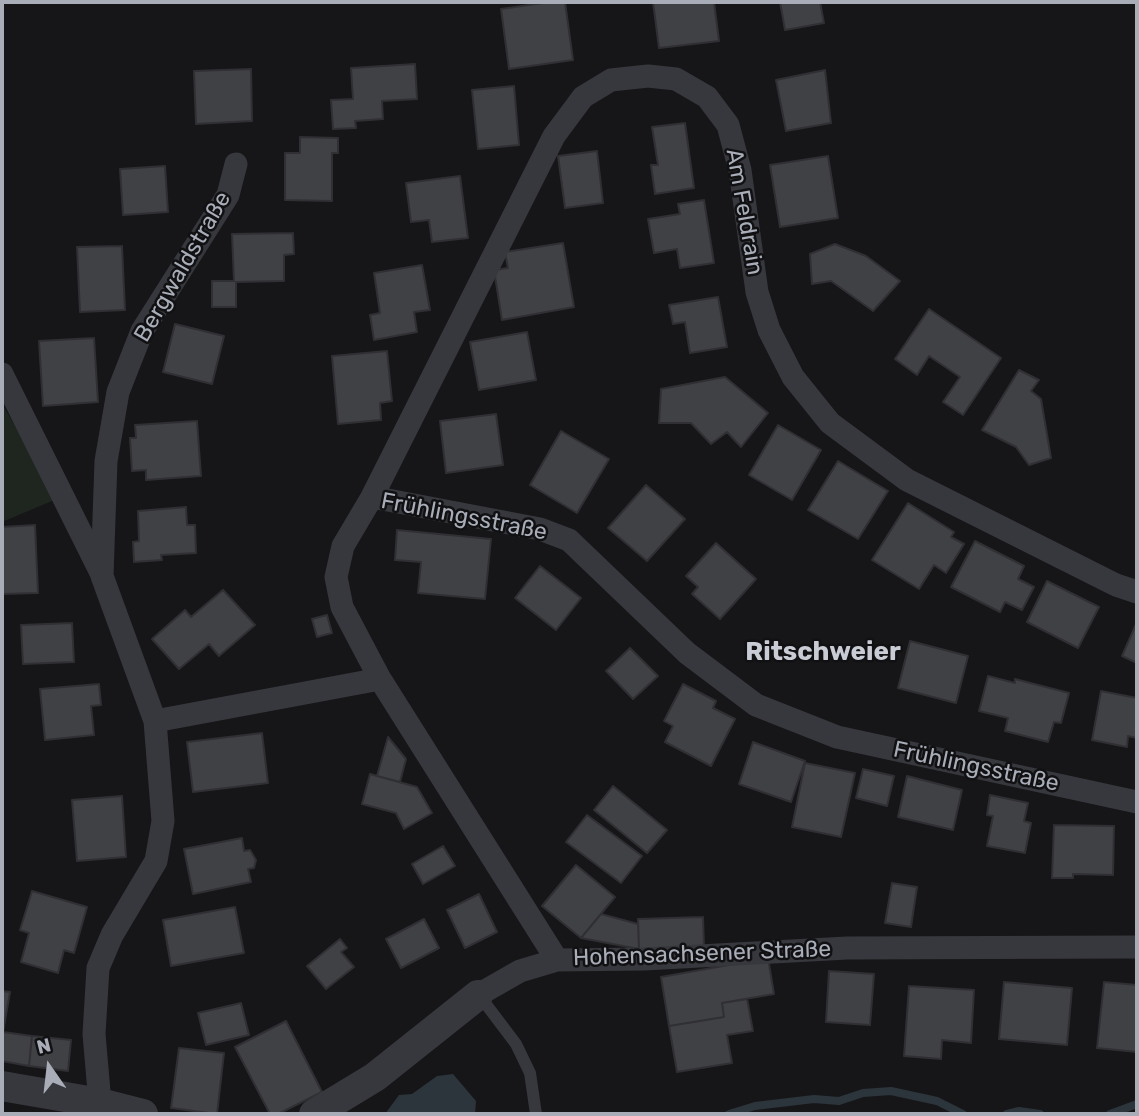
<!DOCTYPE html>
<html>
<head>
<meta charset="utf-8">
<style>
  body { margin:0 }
  #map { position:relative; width:1139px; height:1116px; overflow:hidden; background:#161618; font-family:Rubik,sans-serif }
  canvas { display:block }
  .frame { position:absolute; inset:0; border:4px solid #a8adb8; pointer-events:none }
  .north { position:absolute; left:14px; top:1032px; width:70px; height:70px; -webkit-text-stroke:5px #111113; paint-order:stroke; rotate:346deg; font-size:19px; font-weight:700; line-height:28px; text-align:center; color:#a8adb8 }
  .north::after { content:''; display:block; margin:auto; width:24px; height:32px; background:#a8adb8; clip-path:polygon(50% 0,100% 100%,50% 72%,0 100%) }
</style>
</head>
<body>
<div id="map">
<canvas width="1139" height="1116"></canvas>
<div class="frame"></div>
<div class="north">N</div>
</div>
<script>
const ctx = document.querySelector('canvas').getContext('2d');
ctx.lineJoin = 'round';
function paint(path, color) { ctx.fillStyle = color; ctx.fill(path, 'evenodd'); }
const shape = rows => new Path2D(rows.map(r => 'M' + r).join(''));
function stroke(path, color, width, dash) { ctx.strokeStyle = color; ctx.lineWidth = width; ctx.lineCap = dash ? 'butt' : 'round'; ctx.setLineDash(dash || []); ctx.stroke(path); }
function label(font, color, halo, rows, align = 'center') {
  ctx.font = font + ' Rubik,sans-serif'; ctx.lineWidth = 5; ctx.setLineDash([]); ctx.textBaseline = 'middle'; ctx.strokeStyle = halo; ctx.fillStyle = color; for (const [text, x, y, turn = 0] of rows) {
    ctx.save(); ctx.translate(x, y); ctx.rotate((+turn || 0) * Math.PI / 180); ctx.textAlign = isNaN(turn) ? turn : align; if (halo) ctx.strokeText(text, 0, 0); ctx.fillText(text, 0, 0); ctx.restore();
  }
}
paint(shape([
  [2,404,59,498,2,522]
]), '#1e261f');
paint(shape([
  [453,1074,476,1101,475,1114,385,1114,399,1095,412,1094,437,1076]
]), '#2c353c');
stroke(shape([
  [729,1114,755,1106,814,1099,839,1101,863,1093,891,1091,937,1101,963,1114],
  [1007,1114,1019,1111,1040,1114],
  [1110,1114,1137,1104]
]), '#2c353c', 8);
const building = shape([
  [550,2,565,2,573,60,509,69,501,9,550,2],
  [653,2,714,2,719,41,659,48,653,2],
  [780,2,820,2,824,23,785,30,780,2],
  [415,64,417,99,382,101,383,119,355,121,356,128,333,129,331,100,353,99,351,68,415,64],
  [251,69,252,121,196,124,194,71,251,69],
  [825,70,831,123,786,131,776,80,825,70],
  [514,86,519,145,478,149,472,90,514,86],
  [685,123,694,188,655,194,651,165,658,165,652,127,685,123],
  [300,137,338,138,338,153,332,153,332,201,285,200,285,153,300,153,300,137],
  [597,151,603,203,565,208,558,156,597,151],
  [828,156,838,218,780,227,770,165,828,156],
  [165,166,168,212,123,215,120,169,165,166],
  [460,176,468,238,432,242,429,220,411,222,406,183,460,176],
  [704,200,714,263,680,268,677,249,654,253,648,219,680,214,678,204,704,200],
  [293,233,294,254,284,255,284,281,236,282,236,307,212,307,212,281,234,281,232,234,293,233],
  [563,243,574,307,502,320,494,270,508,268,505,252,563,243],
  [835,244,866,256,900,281,873,311,831,281,812,284,810,254,835,244],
  [122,246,125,310,80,312,77,247,122,246],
  [422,265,430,310,414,312,417,332,374,340,370,315,380,313,374,273,422,265],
  [718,297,727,347,690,353,685,322,673,324,669,305,718,297],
  [929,309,1001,358,963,415,943,402,960,377,929,356,917,375,895,359,929,309],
  [175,324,224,336,212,384,163,372,175,324],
  [527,332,536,380,479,390,470,342,527,332],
  [94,338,98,402,43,406,39,341,94,338],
  [387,351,392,401,380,403,381,420,338,424,332,356,387,351],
  [1019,370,1039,380,1031,391,1041,399,1051,458,1029,465,1016,447,982,430,1019,370],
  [725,377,768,413,741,447,727,432,711,444,691,423,659,423,661,389,725,377],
  [496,414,503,465,446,473,440,421,496,414],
  [197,421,201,476,146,480,146,470,132,471,130,438,136,438,135,425,197,421],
  [778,425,821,450,792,500,749,475,778,425],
  [561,431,609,459,577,513,530,485,561,431],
  [838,461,888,491,858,539,808,510,838,461],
  [646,485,685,519,647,561,608,528,646,485],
  [908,503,954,532,951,537,964,544,946,573,934,565,919,589,872,560,908,503],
  [186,507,187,525,195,525,196,553,161,555,162,560,134,562,133,542,139,541,138,511,186,507],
  [35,525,38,593,2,594,2,527,35,525],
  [397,530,491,539,485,599,418,593,421,562,395,560,397,530],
  [975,541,1024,566,1018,579,1034,587,1022,610,1005,602,1000,612,951,587,975,541],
  [716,543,756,579,720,619,692,594,698,587,686,576,716,543],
  [540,566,581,598,556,630,515,598,540,566],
  [1047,581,1099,607,1078,648,1027,622,1047,581],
  [223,590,255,625,219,656,209,644,179,669,152,639,185,610,191,617,223,590],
  [327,615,332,633,317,637,312,619,327,615],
  [1137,622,1137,663,1122,656,1137,622],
  [72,623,74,662,23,664,21,625,72,623],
  [910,641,968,656,956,703,898,688,910,641],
  [630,648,658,676,633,699,606,671,630,648],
  [988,676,1015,683,1015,679,1069,693,1061,723,1054,722,1048,742,1005,731,1008,718,979,711,988,676],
  [99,684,101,705,91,706,94,735,45,740,40,689,99,684],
  [683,684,716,701,713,708,735,719,711,766,665,742,673,726,664,721,683,684],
  [1101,691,1137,698,1137,738,1128,736,1127,747,1092,740,1101,691],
  [262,733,268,783,193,792,187,742,262,733],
  [388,737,406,759,400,782,377,776,388,737],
  [753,742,805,761,791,802,739,784,753,742],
  [805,763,855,773,841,837,792,827,805,763],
  [863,769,894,776,887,806,856,798,863,769],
  [370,774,417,787,432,813,404,829,396,813,362,804,370,774],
  [907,776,962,790,953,830,898,817,907,776],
  [613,786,667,830,647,853,594,810,613,786],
  [990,795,1028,803,1024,821,1031,823,1025,853,987,846,993,816,987,815,990,795],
  [122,796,126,857,77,861,72,800,122,796],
  [587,815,642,856,621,883,566,842,587,815],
  [1054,825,1114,826,1113,875,1073,874,1073,878,1052,878,1054,825],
  [242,838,244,851,250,850,256,860,254,868,248,869,251,882,193,894,184,849,242,838],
  [443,846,455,866,423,884,412,864,443,846],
  [576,865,615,897,581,938,542,906,576,865],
  [892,883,917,887,911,927,885,923,892,883],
  [32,891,87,907,74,953,64,950,58,973,21,962,29,933,20,930,32,891],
  [479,894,497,932,465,948,447,910,479,894],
  [235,907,244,953,171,966,163,920,235,907],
  [601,914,638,924,639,949,581,938,601,914],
  [703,917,704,947,639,949,638,919,703,917],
  [424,919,439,948,401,968,386,939,424,919],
  [340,939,347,948,341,952,354,967,326,989,307,966,340,939],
  [768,958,774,994,722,1003,724,1017,669,1026,661,977,768,958],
  [829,971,874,974,870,1025,826,1022,829,971],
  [1004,982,1072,988,1067,1045,999,1039,1004,982],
  [1104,982,1137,985,1137,1052,1097,1048,1104,982],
  [909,986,974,990,971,1043,942,1040,941,1059,904,1056,909,986],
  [2,991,10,992,3,1032,32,1036,29,1066,2,1061,2,991],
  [747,999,753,1031,727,1035,732,1063,677,1072,669,1026,724,1017,722,1003,747,999],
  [241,1003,249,1035,206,1045,198,1013,241,1003],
  [286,1021,322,1092,278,1114,270,1114,235,1047,286,1021],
  [32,1036,71,1040,68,1071,29,1066,32,1036],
  [179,1048,224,1053,217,1114,171,1108,179,1048]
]);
paint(building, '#404145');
stroke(building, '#303034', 2);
stroke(shape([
  [479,995,516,1044,530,1073,536,1114]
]), '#37383d', 12);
stroke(shape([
  [2,374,101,573],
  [372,497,554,136,583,97,611,80,648,76,676,79,707,97,728,125,740,170,757,292,769,330,793,377,830,423,907,480,1116,585,1137,592],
  [155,721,380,679],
  [557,960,380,679,342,607,336,577,343,546,372,497,540,529,569,540,687,653,756,705,837,737,1137,802],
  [478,995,520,971,557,960,644,959,847,948,1137,947],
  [100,1103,94,1034,98,968,112,935,156,861,163,821,155,721,102,576,106,461,118,392,142,331,228,195,236,164]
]), '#37383d', 23);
stroke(shape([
  [2,1086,100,1103,143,1114],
  [314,1114,375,1077,478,995]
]), '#37383d', 30);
label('23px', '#a8adb8', '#111113', [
  ["Am Feldrain",744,212,80],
  ["Bergwaldstraße",183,267,-60],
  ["Frühlingsstraße",464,517,11],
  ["Frühlingsstraße",976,767,12],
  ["Hohensachsener Straße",702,954,-2]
]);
label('bold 26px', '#c9ccd4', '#111113', [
  ["Ritschweier",823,652]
]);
</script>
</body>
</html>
